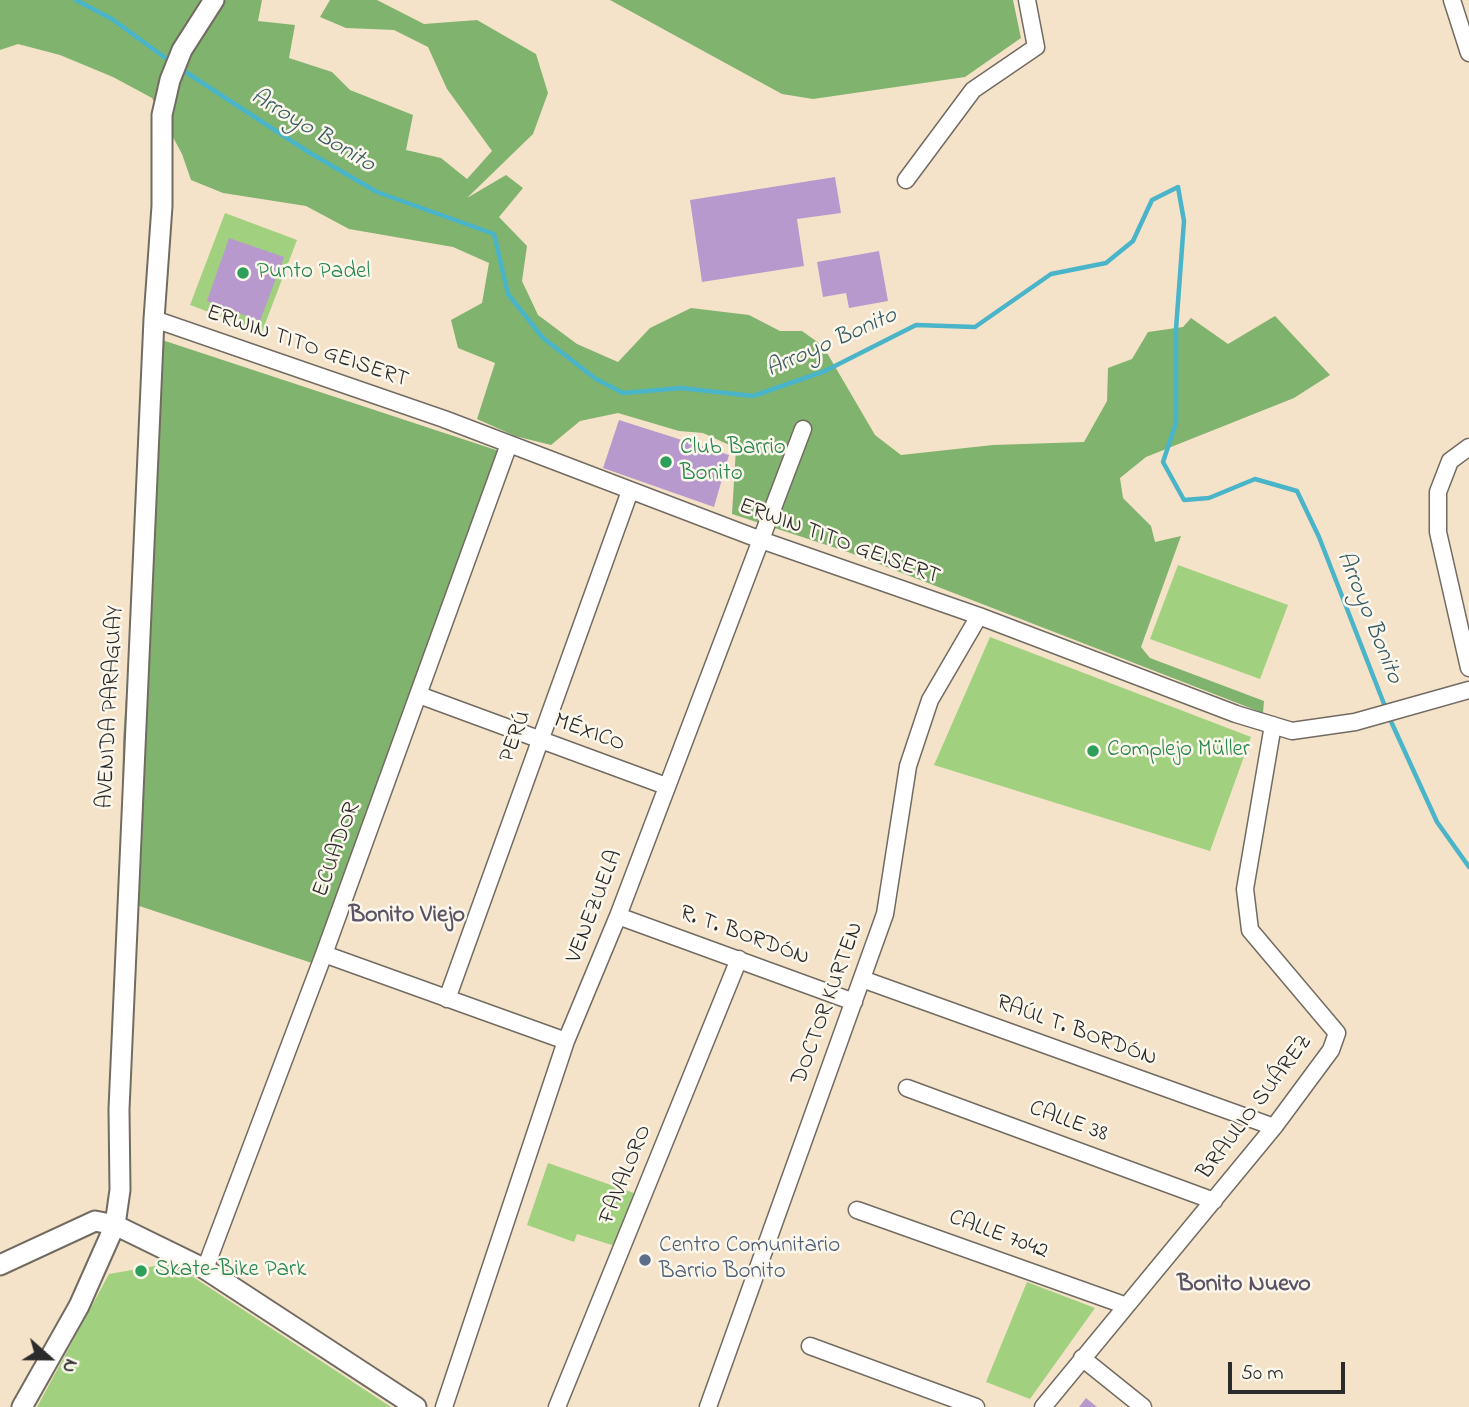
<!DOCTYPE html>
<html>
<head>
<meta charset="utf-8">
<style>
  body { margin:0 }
  #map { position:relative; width:1469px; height:1407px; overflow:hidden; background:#f5e3c9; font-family:"Indie Flower",sans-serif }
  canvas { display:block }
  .north { position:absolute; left:14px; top:1323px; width:70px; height:70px; -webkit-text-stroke:5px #fbf7ec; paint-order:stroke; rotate:111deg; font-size:19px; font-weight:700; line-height:28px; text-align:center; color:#2b2b2b }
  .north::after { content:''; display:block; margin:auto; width:24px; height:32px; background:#2b2b2b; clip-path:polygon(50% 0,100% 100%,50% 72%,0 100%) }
  .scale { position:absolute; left:1228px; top:1362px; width:117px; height:32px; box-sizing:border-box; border:4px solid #2b2b2b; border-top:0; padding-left:9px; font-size:21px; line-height:24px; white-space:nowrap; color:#2b2b2b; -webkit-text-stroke:5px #fbf7ec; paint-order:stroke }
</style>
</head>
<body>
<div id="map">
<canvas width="1469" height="1407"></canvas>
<div class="north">N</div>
<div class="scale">50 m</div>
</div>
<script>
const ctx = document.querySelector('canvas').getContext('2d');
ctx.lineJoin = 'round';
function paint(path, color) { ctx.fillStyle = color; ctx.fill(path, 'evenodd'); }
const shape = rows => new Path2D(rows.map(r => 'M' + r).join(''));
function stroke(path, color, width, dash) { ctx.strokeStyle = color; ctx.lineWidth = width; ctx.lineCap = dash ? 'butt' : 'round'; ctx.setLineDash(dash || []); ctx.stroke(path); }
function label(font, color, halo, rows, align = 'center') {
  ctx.font = font + ' "Indie Flower",sans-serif'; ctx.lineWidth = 5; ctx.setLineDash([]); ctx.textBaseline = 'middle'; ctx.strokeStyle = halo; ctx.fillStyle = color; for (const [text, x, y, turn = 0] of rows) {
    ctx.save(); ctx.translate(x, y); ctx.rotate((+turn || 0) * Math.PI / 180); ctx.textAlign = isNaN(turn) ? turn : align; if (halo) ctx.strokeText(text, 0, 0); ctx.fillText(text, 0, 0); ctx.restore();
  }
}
paint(shape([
  [225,213,297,240,262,332,190,305],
  [1178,565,1288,605,1260,679,1150,639],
  [990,637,1251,737,1210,851,934,765],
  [548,1163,634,1193,615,1246,577,1234,574,1242,527,1225],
  [172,1263,391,1407,37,1407,109,1274],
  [1027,1282,1095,1308,1030,1399,986,1382]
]), '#a1d17f');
paint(shape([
  [0,0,262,0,258,21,295,25,289,58,332,72,350,90,413,115,406,150,441,158,467,179,492,151,447,89,428,47,394,30,346,28,320,17,330,0,377,0,424,24,477,20,536,54,548,93,533,134,467,198,506,175,523,188,499,217,527,246,522,281,538,315,577,344,618,362,650,328,691,308,749,315,780,331,802,331,823,346,875,435,901,455,993,445,1084,442,1107,401,1108,368,1132,359,1148,332,1183,327,1191,318,1228,344,1275,316,1330,375,1294,398,1146,457,1120,478,1123,498,1151,526,1155,542,1181,536,1141,647,1150,658,1264,701,1263,713,848,552,732,514,736,448,703,433,679,431,618,413,580,421,551,445,515,436,477,419,495,363,458,348,451,320,482,303,489,263,453,247,349,229,306,206,223,193,191,180,182,154,152,98,113,77,60,55,18,44,0,50],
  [610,0,1013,0,1021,38,965,77,813,99,782,94],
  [150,336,499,451,312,963,121,900,123,740]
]), '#80b36e');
stroke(shape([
  [76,0,112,19,171,62],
  [181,69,310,153,377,192,494,234,508,294,543,338,596,379,623,393,681,388,753,396,825,371,916,325,975,327,1051,274,1106,263,1133,241,1152,200,1178,187,1184,221,1176,329,1176,423,1163,462,1184,500,1209,498,1255,479,1297,491,1319,537,1386,709],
  [1389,717,1437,822,1469,867]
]), '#4ab4c8', 4.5);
paint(shape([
  [835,177,841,213,797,219,804,266,702,282,690,200],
  [229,238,284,257,260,321,207,301],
  [879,251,888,301,849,308,846,293,823,297,817,262],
  [619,420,729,455,714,507,603,468],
  [1086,1398,1097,1407,1079,1407]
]), '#b899cd');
const minor = shape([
  [1452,0,1469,53],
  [906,180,973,90,1036,47,1027,0],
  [154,319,444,419,761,540,979,616,1236,714,1292,731,1355,722,1469,690],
  [1469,447,1450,461,1438,492,1438,532,1469,668],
  [419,695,666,786],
  [618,916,854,1002],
  [324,954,566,1041],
  [862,979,1274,1127],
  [447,999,630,491],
  [907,1088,1214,1201],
  [857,1210,1124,1305],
  [205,1269,324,954,509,444],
  [810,1346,976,1407],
  [1082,1358,1143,1407],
  [444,1407,566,1041,618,916,803,429],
  [557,1407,739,959],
  [708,1407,885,914,908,766,930,700,979,616],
  [1043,1407,1274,1127,1331,1050,1337,1033,1250,930,1245,889,1273,725]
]);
const major = shape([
  [0,1265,95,1221,115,1225,205,1269,416,1407],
  [22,1407,79,1306,115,1225,120,1190,119,1109,154,319,162,206,162,115,170,80,182,50,214,0]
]);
stroke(minor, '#726b62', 19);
stroke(major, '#726b62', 23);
stroke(minor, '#fff', 16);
stroke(major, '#fff', 19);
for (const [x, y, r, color] of [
  [243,273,7,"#2e9e5b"],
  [666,462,7,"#2e9e5b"],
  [1093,751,7,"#2e9e5b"],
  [645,1260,7,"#5c6f8a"],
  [141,1271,7,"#2e9e5b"]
]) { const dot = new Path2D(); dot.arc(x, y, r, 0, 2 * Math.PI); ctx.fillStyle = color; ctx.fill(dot); stroke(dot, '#fbf7ec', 2.5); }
label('23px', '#27864d', '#fbf7ec', [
  ["Punto Padel",257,273],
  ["Club Barrio",680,449],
  ["Bonito",680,475],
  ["Complejo Müller",1107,751],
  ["Skate-Bike Park",155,1271]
], 'left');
label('23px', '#2b2b2b', '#fbf7ec', [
  ["ERWIN TITO GEISERT",307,348,19],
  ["ERWIN TITO GEISERT",839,543,20],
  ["AVENIDA PARAGUAY",112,707,-87],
  ["MÉXICO",589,734,20],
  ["PERÚ",517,737,-70],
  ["ECUADOR",338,850,-70],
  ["VENEZUELA",596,907,-69],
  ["R. T. BORDÓN",744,937,20],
  ["DOCTOR KURTEN",829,1004,-70],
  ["RAÚL T. BORDÓN",1076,1032,20],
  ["BRAULIO SUÁREZ",1256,1108,-53],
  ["CALLE 38",1068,1123,20],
  ["FAVALORO",627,1175,-68],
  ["CALLE 7042",998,1236,20]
]);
label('23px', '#4e5e75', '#fbf7ec', [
  ["Centro Comunitario",659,1247],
  ["Barrio Bonito",659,1273]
], 'left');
label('italic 24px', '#365b62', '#fbf7ec', [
  ["Arroyo Bonito",312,132,31],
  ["Arroyo Bonito",832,344,-24],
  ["Arroyo Bonito",1368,618,68]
]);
label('bold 24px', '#5c5264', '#fbf7ec', [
  ["Bonito Viejo",407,917],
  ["Bonito Nuevo",1244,1286]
]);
</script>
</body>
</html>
